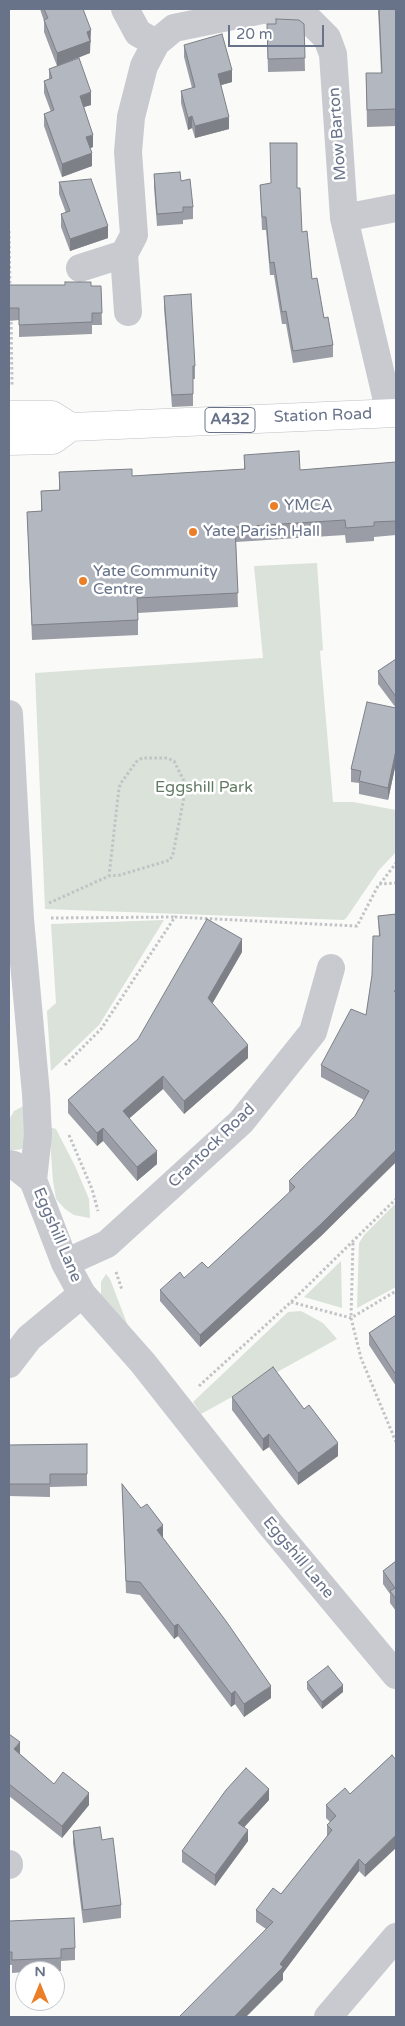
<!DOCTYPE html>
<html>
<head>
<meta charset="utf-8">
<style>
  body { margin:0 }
  #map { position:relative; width:405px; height:2026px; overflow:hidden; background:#fafaf8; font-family:"Varela Round",sans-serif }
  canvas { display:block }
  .frame { position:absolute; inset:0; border:10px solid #68738a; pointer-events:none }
  .north { position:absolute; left:15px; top:1961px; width:50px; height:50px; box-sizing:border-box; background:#fff; border:1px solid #c3c7d0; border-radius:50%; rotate:0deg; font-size:14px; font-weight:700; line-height:20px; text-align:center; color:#68738a }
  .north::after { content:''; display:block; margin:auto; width:18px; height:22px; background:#ea7f28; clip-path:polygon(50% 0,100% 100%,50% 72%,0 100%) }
  .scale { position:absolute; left:228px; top:25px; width:96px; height:22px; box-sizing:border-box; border:2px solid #68738a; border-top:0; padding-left:6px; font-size:15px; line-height:18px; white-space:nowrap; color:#68738a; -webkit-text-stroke:4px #fff; paint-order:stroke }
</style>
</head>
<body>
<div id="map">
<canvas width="405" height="2026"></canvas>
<div class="frame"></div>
<div class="north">N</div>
<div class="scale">20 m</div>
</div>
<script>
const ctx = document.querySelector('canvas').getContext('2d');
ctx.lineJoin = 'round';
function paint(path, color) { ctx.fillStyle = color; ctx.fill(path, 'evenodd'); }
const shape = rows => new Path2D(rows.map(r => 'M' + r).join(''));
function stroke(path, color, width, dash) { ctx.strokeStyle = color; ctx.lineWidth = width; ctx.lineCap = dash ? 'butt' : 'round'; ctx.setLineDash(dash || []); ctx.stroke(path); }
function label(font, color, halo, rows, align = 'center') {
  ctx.font = font + ' "Varela Round",sans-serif'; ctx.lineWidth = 5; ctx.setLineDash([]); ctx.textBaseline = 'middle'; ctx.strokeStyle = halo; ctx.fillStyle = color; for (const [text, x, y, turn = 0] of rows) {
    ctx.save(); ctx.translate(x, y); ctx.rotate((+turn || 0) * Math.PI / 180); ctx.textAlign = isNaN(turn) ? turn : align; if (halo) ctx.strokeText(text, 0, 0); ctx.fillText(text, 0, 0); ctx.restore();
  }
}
paint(shape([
  [317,563,323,650,320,651,333,802,353,802,396,810,396,852,379,870,347,917,344,920,45,909,35,673,263,658,254,566],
  [164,920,99,1025,51,1071,47,1011,56,1003,51,924],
  [27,1104,30,1134,22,1149,9,1151,9,1120,14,1111],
  [49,1127,56,1129,75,1166,89,1199,90,1218,74,1215,65,1209,56,1199,53,1181],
  [396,1203,396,1287,357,1308,359,1243,364,1235],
  [341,1261,342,1308,304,1297],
  [106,1274,110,1279,128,1326,101,1300,101,1282],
  [301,1311,323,1323,337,1339,201,1414,193,1402,288,1312]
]), '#dae2d9');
const major = shape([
  [9,415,52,415,71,427],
  [9,441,53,440,71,427,396,413]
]);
stroke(major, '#bdbfc4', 29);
stroke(shape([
  [9,231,10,288],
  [11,317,12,385],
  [380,884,396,863],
  [49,903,109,876,120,875,170,860,173,854,185,792,184,781,174,761,167,758,142,758,136,762,121,783,119,788,109,876],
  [51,918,175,917],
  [65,1065,101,1029,175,917,357,926,379,884,396,883],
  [69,1135,92,1189,98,1211],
  [353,1243,351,1318,361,1358,396,1442],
  [116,1272,122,1290],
  [291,1302,351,1318,396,1291],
  [199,1386,291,1302,396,1199]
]), '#c1c3c6', 3, [2.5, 2.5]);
stroke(shape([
  [125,9,138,33,156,43],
  [344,218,396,208],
  [124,254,134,235,128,152,131,117,144,66,156,43,174,28,262,10,288,10,308,19,327,38,333,54,344,218,390,413],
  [124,254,128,312],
  [80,268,124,254],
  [9,714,20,919,36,1094,38,1135,33,1180,65,1263,82,1294,143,1363,270,1524,396,1675],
  [9,1164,14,1165,33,1180],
  [65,1263,107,1244,241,1122,313,1032,331,968],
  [9,1364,29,1338,82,1294],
  [9,1864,9,1865],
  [328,2017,396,1937]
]), '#c8cacf', 28);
stroke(major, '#fff', 28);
paint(shape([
  [40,9,83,9,91,42,90,43,90,53,57,66,44,32,44,21],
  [378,9,396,9,396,126,367,127,366,73,381,73],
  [304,24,305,71,268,72,267,36],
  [184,45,232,82,221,85,229,129,195,138,192,128,188,130,181,103,181,91,192,88,184,57],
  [49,69,91,105,84,107,93,147,90,148,92,166,62,177,44,126,44,114,51,112,44,93,44,81,49,79],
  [154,174,181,181,193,207,193,219,183,220,183,224,157,226,154,187],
  [59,182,108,238,70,251,61,227,61,214,66,213,59,194],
  [260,185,297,188,302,232,312,279,333,345,333,357,293,363,286,324,282,324,274,275,270,275,266,230,262,230],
  [9,285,91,286,101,286,102,325,92,325,92,334,19,337,19,320,9,321],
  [164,296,195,366,195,379,193,379,193,406,172,407,164,308],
  [244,455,300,470,396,462,396,535,374,537,374,541,346,543,345,535,236,542,238,607,138,613,138,635,32,640,27,512,41,511,41,491,59,490,59,472,132,476,244,469],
  [396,659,396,763,388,800,359,794,359,783,351,782,351,769,396,708,378,684,378,671],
  [396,914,396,1162,321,1236,200,1347,160,1301,160,1290,184,1278,208,1268,289,1193,289,1181,355,1116,364,1100,321,1077,321,1065,366,1015,379,936,378,916],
  [242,952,212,1004,248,1058,184,1114,163,1089,129,1118,157,1164,137,1181,103,1141,97,1146,68,1113,68,1100],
  [396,1315,396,1386,369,1345,369,1333],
  [232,1397,338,1456,298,1485,269,1447,263,1451,232,1410],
  [87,1444,87,1486,50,1487,50,1497,9,1496,9,1445],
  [122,1484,163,1537,163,1538,271,1698,244,1717,235,1704,231,1707,178,1636,174,1639,140,1595,126,1593],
  [396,1561,396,1611,390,1603,390,1594,383,1584,383,1571],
  [307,1682,343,1692,322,1709,307,1689],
  [9,1734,20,1754,54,1784,89,1805,62,1838,9,1796],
  [392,1755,365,1877,359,1871,283,1973,283,1980,266,1929,256,1922,256,1910,281,1894,327,1837,327,1825,330,1822,326,1818,326,1805,350,1794],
  [269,1800,244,1827,248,1841,215,1886,182,1862,182,1851],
  [73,1831,102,1840,121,1905,121,1918,83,1923,73,1843],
  [9,1921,75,1948,75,1960,61,1961,61,1971,25,1971,25,1972,12,1973,12,1965,9,1965]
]), '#9a9da5');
paint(shape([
  [91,30,90,53,57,66,57,53,87,32],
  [232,70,232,82,218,86,218,74],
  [91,92,91,105,80,108,80,96],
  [192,116,192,128,188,130,188,118],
  [229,117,229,129,195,138,195,126],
  [93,135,93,147,86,150,86,137],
  [92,153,92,166,62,177,62,164],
  [108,226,108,238,70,251,70,239],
  [396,750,396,763,388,800,388,788],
  [242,939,242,952,208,1011,208,998],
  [248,1045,248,1058,184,1114,184,1101],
  [163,1076,163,1089,123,1124,123,1111],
  [103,1128,103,1141,97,1146,97,1133],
  [396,1150,396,1162,321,1236,200,1347,200,1335],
  [157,1151,157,1164,137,1181,137,1167],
  [269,1434,269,1447,263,1451,263,1439],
  [338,1443,338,1456,298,1485,298,1473],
  [163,1525,163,1537,157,1542,157,1530],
  [178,1624,178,1636,174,1639,174,1626],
  [343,1685,343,1692,322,1709,322,1702],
  [271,1686,271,1698,244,1717,244,1704],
  [235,1691,235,1704,231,1707,231,1694],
  [20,1742,20,1755,14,1749],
  [269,1789,269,1800,238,1834,238,1823],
  [89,1793,89,1805,62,1838,62,1826],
  [248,1830,248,1841,215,1886,215,1875],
  [396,1835,396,1848,365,1877,365,1865],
  [359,1859,359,1871,283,1973,283,1980,246,2017,234,2017,280,1964]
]), '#7d8086');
const building = shape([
  [44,9,83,9,91,30,87,32,90,41,57,53,44,20,48,18,44,9],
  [379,9,396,9,396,109,367,110,366,73,382,73,379,9],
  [276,19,299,20,304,24,305,58,268,59,267,24,276,24,276,19],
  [222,34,232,70,218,74,229,117,195,126,192,116,188,118,181,91,195,87,184,45,222,34],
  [79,58,91,92,80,96,93,135,86,137,92,153,62,164,44,114,54,110,44,81,52,78,49,69,79,58],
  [270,143,297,143,297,188,300,188,302,232,307,231,312,279,317,278,324,318,328,317,333,345,293,351,286,311,282,312,274,262,270,263,266,217,262,217,260,185,271,183,270,143],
  [180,172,181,181,190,179,193,207,183,207,183,212,157,214,154,174,180,172],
  [91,179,108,226,70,239,61,214,70,211,59,182,91,179],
  [65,282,91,282,91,286,101,286,102,313,92,313,92,322,19,325,19,308,9,308,9,285,65,285,65,282],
  [191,294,195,366,193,366,193,394,172,395,164,296,191,294],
  [299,451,300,470,396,462,396,521,374,522,374,526,346,528,345,520,235,527,238,593,137,598,138,620,32,625,27,512,42,511,41,491,60,490,59,472,132,469,132,476,245,469,244,455,299,451],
  [396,659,396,697,378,671,396,659],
  [367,702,396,708,396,750,388,788,359,781,361,771,351,769,367,702],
  [396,914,396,991,394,991,396,992,396,1150,321,1224,200,1335,160,1290,180,1272,184,1278,202,1262,208,1268,295,1187,289,1181,355,1116,369,1091,321,1065,351,1009,366,1015,372,975,373,936,380,936,378,916,396,914],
  [207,919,242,939,208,998,248,1045,184,1101,163,1076,123,1111,157,1151,137,1167,103,1128,97,1133,68,1100,138,1039,207,919],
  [396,1315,396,1375,369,1333,396,1315],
  [273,1367,304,1409,309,1405,338,1443,298,1473,269,1434,263,1439,232,1397,273,1367],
  [87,1444,87,1474,50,1474,50,1484,9,1484,9,1445,87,1444],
  [122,1484,141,1508,147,1504,163,1525,157,1530,226,1621,271,1686,244,1704,235,1691,231,1694,178,1624,174,1626,140,1582,126,1581,122,1484],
  [396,1561,396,1599,390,1591,395,1588,383,1571,396,1561],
  [328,1666,343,1685,322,1702,307,1682,328,1666],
  [9,1734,20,1742,14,1749,54,1784,63,1772,89,1793,62,1826,9,1784,9,1734],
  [392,1755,396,1760,396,1835,365,1865,359,1859,280,1964,283,1967,234,2017,179,2017,273,1922,256,1910,273,1888,281,1894,332,1830,327,1825,336,1816,326,1805,345,1788,350,1794,392,1755],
  [246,1768,269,1789,238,1823,248,1830,215,1875,182,1851,226,1790,246,1768],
  [100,1827,102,1840,113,1838,121,1905,83,1910,73,1831,100,1827],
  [74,1918,75,1948,61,1949,61,1958,12,1960,12,1952,9,1952,9,1921,74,1918]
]);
paint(building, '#b3b7c0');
stroke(building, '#7d8086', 1);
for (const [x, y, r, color] of [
  [274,506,5,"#ea7f28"],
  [193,532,5,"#ea7f28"],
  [83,581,5,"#ea7f28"]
]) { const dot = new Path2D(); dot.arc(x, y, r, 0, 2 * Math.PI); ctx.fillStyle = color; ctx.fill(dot); stroke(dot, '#fff', 2); }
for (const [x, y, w] of [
  [230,420,50]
]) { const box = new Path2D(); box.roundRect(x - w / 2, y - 12.5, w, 25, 4); ctx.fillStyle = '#fff'; ctx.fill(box); stroke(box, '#68738a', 1); }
label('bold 15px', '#68738a', null, [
  ["A432",230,420]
]);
label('16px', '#68738a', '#fff', [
  ["Mow Barton",338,134,-94],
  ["Station Road",323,416,-2],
  ["Crantock Road",212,1146,-44],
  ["Eggshill Lane",57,1235,67],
  ["Eggshill Lane",298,1558,50]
]);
label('16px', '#68738a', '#fff', [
  ["YMCA",284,506],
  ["Yate Parish Hall",203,532],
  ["Yate Community",93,572],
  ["Centre",93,590]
], 'left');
label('16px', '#637b64', '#fff', [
  ["Eggshill Park",204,788]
]);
</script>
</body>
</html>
